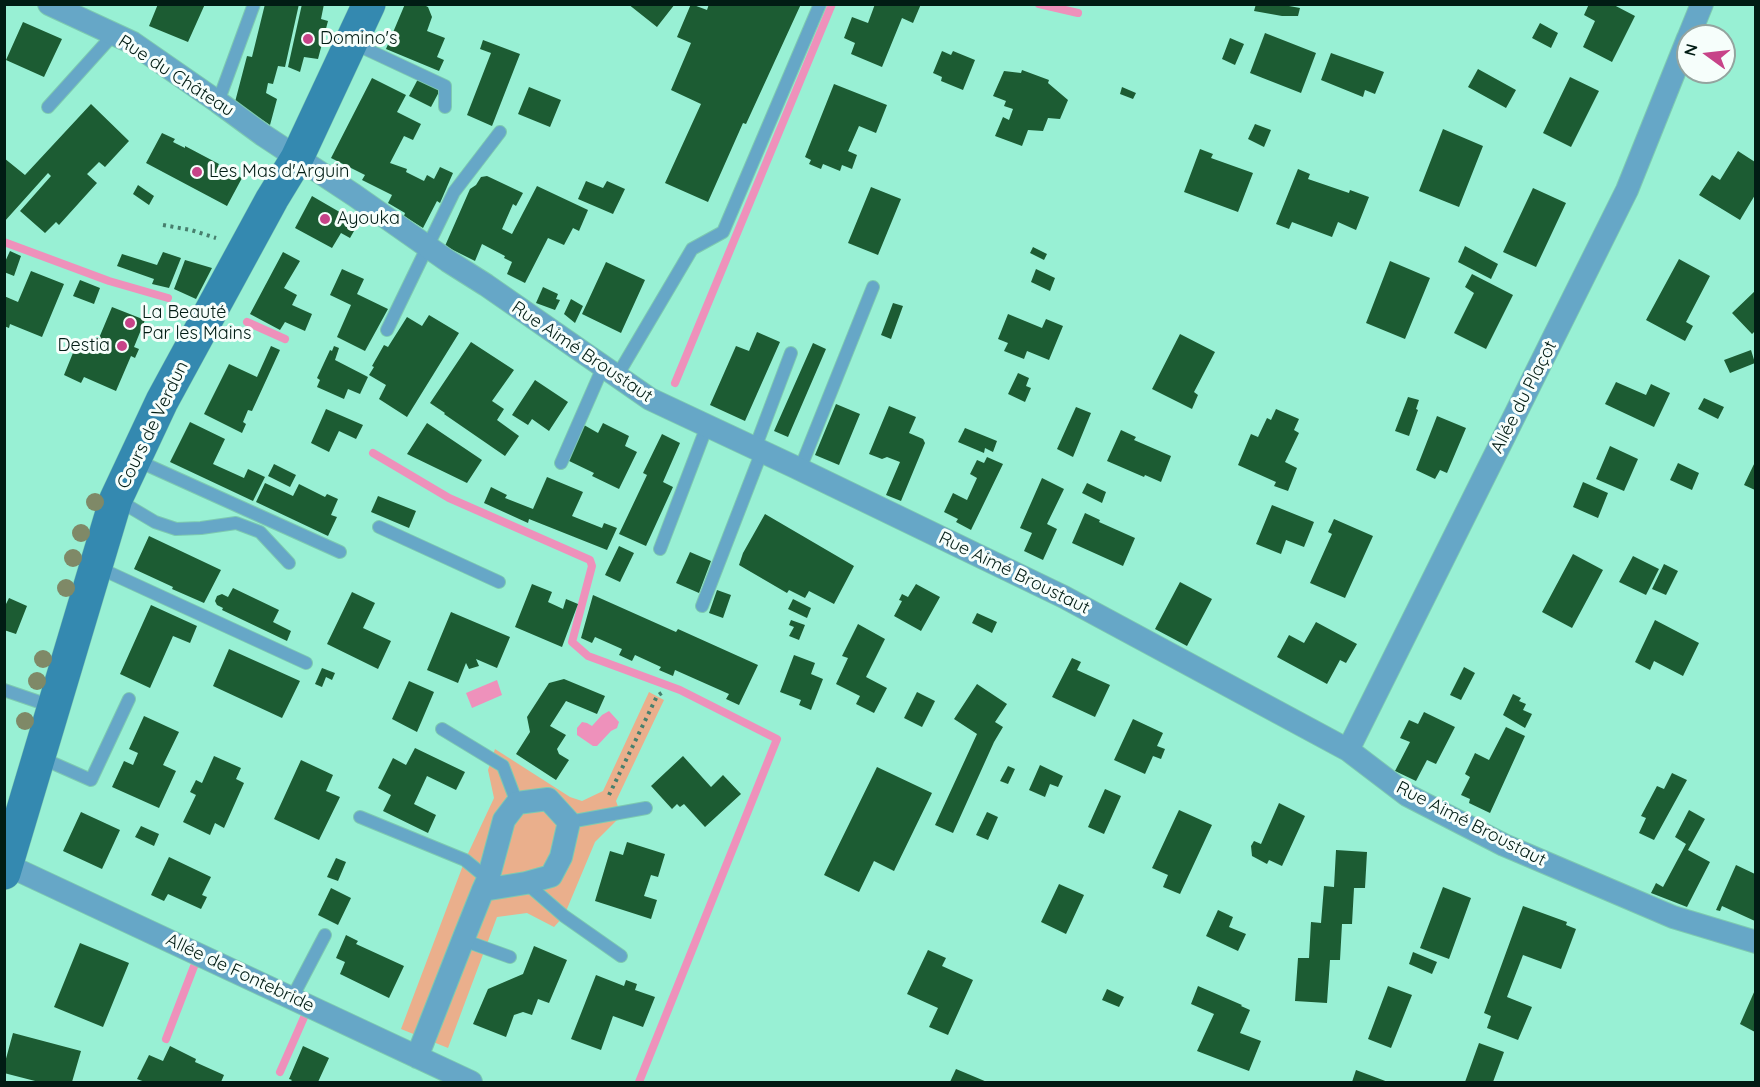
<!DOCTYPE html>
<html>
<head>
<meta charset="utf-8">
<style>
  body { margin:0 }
  #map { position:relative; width:1760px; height:1087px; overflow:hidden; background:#98f0d4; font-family:Quicksand,sans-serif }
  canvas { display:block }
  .frame { position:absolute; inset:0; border:6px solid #011c14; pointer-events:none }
  .north { position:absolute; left:1676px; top:24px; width:60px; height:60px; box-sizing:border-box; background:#f6fefb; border:2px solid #94a49f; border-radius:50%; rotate:285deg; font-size:16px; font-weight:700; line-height:24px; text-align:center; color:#011c14 }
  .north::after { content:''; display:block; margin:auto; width:21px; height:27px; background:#c74388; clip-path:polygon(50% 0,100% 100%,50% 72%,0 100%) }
</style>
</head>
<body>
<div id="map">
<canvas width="1760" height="1087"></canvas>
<div class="frame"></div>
<div class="north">N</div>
</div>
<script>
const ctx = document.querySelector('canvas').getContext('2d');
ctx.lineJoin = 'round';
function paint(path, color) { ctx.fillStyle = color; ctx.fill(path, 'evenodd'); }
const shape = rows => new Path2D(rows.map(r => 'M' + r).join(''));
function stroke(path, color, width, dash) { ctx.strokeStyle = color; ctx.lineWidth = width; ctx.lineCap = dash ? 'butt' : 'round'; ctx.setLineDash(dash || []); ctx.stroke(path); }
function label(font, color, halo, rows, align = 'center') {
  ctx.font = font + ' Quicksand,sans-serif'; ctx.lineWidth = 6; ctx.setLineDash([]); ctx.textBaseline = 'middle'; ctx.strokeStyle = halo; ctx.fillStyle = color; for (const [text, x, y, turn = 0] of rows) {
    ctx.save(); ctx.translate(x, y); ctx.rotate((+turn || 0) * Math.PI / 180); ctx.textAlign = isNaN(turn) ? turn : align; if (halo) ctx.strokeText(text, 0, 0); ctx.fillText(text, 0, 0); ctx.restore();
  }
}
paint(shape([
  [649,692,664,700,616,801,620,812,618,819,595,842,564,916,554,927,527,913,497,917,448,1048,401,1029,465,860,494,798,488,770,495,749,570,797,582,801,603,791]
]), '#eaaf8c');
paint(shape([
  [497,680,502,695,472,708,466,693],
  [609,711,619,722,617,728,611,731,597,746,593,746,577,735,577,728,582,722,587,723,592,726,602,715]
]), '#ee91bb');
stroke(shape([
  [1039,4,1078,13],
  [4,242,109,281,168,298],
  [247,322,285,339],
  [675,383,832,4],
  [373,453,449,498,590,560,592,566,572,642,588,656,680,690,777,739,639,1082],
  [166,1039,198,956],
  [280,1072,309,1006]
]), '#ee91bb', 8);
paint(shape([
  [158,4,205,4,188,42,149,26],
  [265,4,299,4,285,67,278,66,273,84,268,83,266,93,277,99,270,125,235,102,247,56,252,57],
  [302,4,324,4,321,19,328,21,318,59,304,57,300,72,288,67],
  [405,4,422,4,428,7,432,17,427,31,445,38,437,57,444,60,439,71,386,49],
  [628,4,675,4,657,27],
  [691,4,707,10,709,4,801,4,746,124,743,123,708,202,665,183,701,104,671,90,691,43,677,37],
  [875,4,921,4,913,23,902,18,882,67,851,54,855,43,844,38,852,17,868,23],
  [1256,4,1278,4,1300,8,1298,16,1282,16,1254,11],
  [1589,4,1612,4,1635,16,1612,62,1583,47,1595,21,1584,15],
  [23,22,62,39,44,77,6,60],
  [1540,23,1558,33,1551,48,1532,38],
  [1265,33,1316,53,1301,93,1250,73],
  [1230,38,1244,44,1235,65,1222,59],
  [483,40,520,54,492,126,467,115,491,53,480,49],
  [942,51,951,55,953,51,975,60,963,90,941,81,942,77,933,73],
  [1331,53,1384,72,1375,94,1365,90,1363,97,1321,80],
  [1478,69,1516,90,1506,108,1468,87],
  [1022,70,1049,80,1048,83,1068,100,1060,119,1048,118,1043,131,1028,130,1022,146,995,136,1003,117,1009,120,1013,109,1004,106,1006,101,993,96,1004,71,1021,73],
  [1570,77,1599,91,1571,147,1543,133],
  [372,78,406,95,397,112,421,124,413,140,404,136,390,163,407,169,406,172,424,181,427,175,434,179,440,167,453,173,440,203,437,201,423,228,404,216,405,213,388,203,392,195,362,180,365,175,331,158],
  [418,79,440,90,431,107,409,96],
  [834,84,887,105,876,133,859,126,848,151,857,155,852,169,842,165,840,171,823,164,821,169,809,164,811,160,805,157],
  [529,87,561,100,550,127,518,114],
  [1122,87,1136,93,1133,99,1120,94],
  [91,104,129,141,105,167,99,162,87,174,97,183,59,225,56,222,45,233,20,211,51,176,48,173,4,222,4,158,25,175],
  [1255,124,1271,130,1264,147,1248,139],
  [1443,129,1483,146,1459,207,1419,191],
  [162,133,175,139,173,142,185,148,185,146,219,164,218,166,242,178,227,206,146,163],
  [1200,149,1213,154,1211,158,1253,173,1238,212,1184,192],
  [1738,151,1755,162,1755,195,1740,220,1699,195,1712,175,1720,180],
  [1298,169,1310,174,1308,179,1349,193,1350,190,1369,197,1356,230,1338,222,1332,237,1292,222,1289,229,1276,224],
  [487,176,523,193,516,206,513,204,502,229,512,234,537,186,588,210,579,231,573,228,564,245,548,238,525,283,507,274,512,262,504,258,505,256,482,244,475,261,445,246,470,189,476,185,481,177],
  [586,181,603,188,607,181,625,189,613,214,578,199],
  [138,185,154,196,149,205,133,194],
  [871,187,901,199,878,255,848,243],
  [1533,188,1566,203,1536,267,1503,252],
  [312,196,343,214,358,224,350,238,341,233,332,248,295,228],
  [1465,246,1498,264,1491,279,1458,262],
  [1033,247,1047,254,1044,260,1030,253],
  [10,251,21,256,14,276,4,272,4,264],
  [163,252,181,258,169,288,152,284,154,279,117,266,122,254,157,265],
  [283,252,300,261,284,288,297,295,292,305,312,314,305,331,285,322,280,330,250,314],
  [1679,259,1710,276,1686,322,1693,326,1685,341,1646,320],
  [185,260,212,268,196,299,174,289],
  [1390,261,1430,278,1405,339,1366,323],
  [606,262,645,280,621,333,582,314],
  [342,269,364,279,357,294,388,309,365,351,337,337,351,305,330,295],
  [1036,269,1055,278,1050,291,1031,282],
  [31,271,64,284,42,337,10,324,9,328,4,326,4,296,18,302],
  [1472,274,1513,295,1486,349,1454,333,1474,293,1465,287],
  [80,280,100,288,94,304,73,296],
  [543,287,558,294,556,299,560,300,555,310,536,303],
  [1755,291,1755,331,1752,334,1732,313],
  [571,299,583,306,575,323,564,314],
  [893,303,903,306,891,339,881,335],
  [112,307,145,320,134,347,139,349,135,358,131,356,116,391,84,377,81,383,64,375,77,343,94,350],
  [1008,314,1042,328,1046,319,1063,326,1049,360,1027,351,1024,359,1004,351,1008,343,998,339],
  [429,315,459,333,407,417,379,399,386,385,369,375,374,367,372,366,384,345,388,347,407,317,422,326],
  [757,332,780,342,745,421,710,405,736,346,749,351],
  [1180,334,1215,352,1194,392,1198,395,1192,409,1152,389],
  [471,342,514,370,492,401,504,409,497,420,519,436,505,456,444,414,445,413,430,403],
  [813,343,826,349,788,437,774,431],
  [271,346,280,350,252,411,248,410,243,422,246,424,242,433,204,414,229,364,257,377],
  [334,346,339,348,335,360,368,377,360,394,348,389,344,399,317,387,320,380,317,378,330,350,332,351],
  [1751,350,1755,363,1730,373,1724,360],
  [1018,373,1029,378,1026,386,1031,388,1025,402,1008,394],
  [535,380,568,402,549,431,532,419,528,425,512,415],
  [1616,382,1646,395,1651,384,1670,393,1654,427,1605,404],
  [1408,397,1419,400,1416,409,1418,410,1409,436,1395,431],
  [1704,398,1724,407,1718,419,1698,409],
  [836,404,860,414,839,465,815,455],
  [889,406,916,417,909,433,923,439,925,443,901,501,886,495,900,462,887,457,882,459,869,454],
  [1076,407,1091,413,1073,457,1057,449],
  [326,409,363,425,356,439,339,431,329,452,311,443],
  [1276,409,1299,419,1294,430,1299,433,1285,462,1297,468,1288,491,1274,486,1276,482,1238,465,1251,434,1258,437,1267,418,1271,420],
  [1437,416,1466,428,1447,473,1440,470,1435,479,1416,470],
  [190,422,225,439,213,464,244,478,248,469,265,477,253,501,170,462],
  [427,423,482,460,467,483,407,454],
  [603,423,629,436,625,446,637,452,619,489,592,476,594,473,567,460,584,425,598,433],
  [965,428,997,441,993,452,985,448,984,453,958,442],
  [1121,430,1136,437,1134,440,1171,456,1161,482,1145,475,1144,477,1107,461],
  [662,434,680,443,663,482,673,487,646,546,619,534,647,475,643,473],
  [1610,446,1638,459,1624,491,1596,479],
  [987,457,1003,464,971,530,956,522,958,519,944,512,953,493,967,500,977,478,970,474,977,460,984,463],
  [1755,462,1755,490,1744,485],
  [1678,463,1699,473,1692,490,1670,480],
  [274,464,296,475,290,487,268,476],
  [547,477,583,492,572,516,602,528,604,523,617,528,607,550,529,519,528,523,484,503,491,487,507,495,505,498,533,509],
  [1042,478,1064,489,1047,524,1057,529,1043,560,1024,551,1032,533,1020,528],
  [1583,482,1608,493,1598,518,1573,507],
  [265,483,293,496,299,484,325,497,327,494,338,499,331,515,337,517,328,536,256,502],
  [1087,483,1106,492,1102,503,1082,493],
  [378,496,416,511,409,528,371,512],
  [1272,505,1314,522,1304,547,1286,540,1281,554,1256,544],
  [1085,513,1100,520,1099,522,1135,538,1123,566,1072,543],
  [765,514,854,566,834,604,809,591,805,598,789,590,787,593,739,565,743,553],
  [1334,519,1373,536,1345,598,1310,583,1332,534,1328,532],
  [149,536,221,570,204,603,172,589,173,587,134,569],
  [619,546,634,553,620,582,605,575],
  [690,552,711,561,699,593,676,583],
  [1573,554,1603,570,1572,628,1542,612],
  [1633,556,1659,569,1646,595,1619,582],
  [1664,564,1678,571,1666,595,1652,589],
  [1180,582,1212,599,1187,646,1155,629],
  [532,584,552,592,548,602,561,608,563,609,566,599,578,604,562,647,515,627],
  [916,584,940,597,921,631,894,616,902,601,899,600,902,594,908,597],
  [233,588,279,610,273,622,291,631,287,641,222,610,223,608,217,605,215,601,217,596,222,594,228,597],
  [717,590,731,595,723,618,709,613],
  [352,592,375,603,363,628,391,641,378,669,327,644],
  [593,595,676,632,678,629,758,665,739,705,726,699,729,694,675,670,673,676,659,670,661,667,635,655,632,661,619,655,622,649,595,637,592,643,581,638],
  [9,598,27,606,16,634,4,630,4,608],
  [793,599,811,608,807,618,788,609],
  [151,605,197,626,190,643,173,636,150,688,120,674],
  [451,612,510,637,497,668,476,659,479,666,469,669,466,663,458,683,427,670],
  [977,613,997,622,992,633,972,623],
  [791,620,805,625,799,640,789,636,794,627,789,625],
  [1655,620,1699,643,1683,676,1654,661,1650,670,1635,662],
  [1316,622,1357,644,1346,663,1340,660,1327,684,1277,657,1289,635,1304,643],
  [858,624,885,639,866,677,887,688,874,713,856,704,860,696,836,684,848,658,842,656],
  [229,649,300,681,282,718,213,686],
  [794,655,815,663,811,674,823,679,811,710,799,705,801,700,780,692],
  [1072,658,1081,662,1077,670,1110,685,1095,717,1052,697],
  [1464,667,1475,673,1461,700,1450,695],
  [322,668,335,673,332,680,326,677,322,687,315,684],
  [564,679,605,696,597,714,566,701,550,726,566,735,557,749,559,754,569,760,556,780,516,754,530,732,527,717,549,683],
  [409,681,434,692,417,732,392,719],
  [977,684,1007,704,995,722,1003,727,994,742,953,833,935,825,977,734,954,719],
  [917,692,935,701,922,727,904,718],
  [1513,694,1521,698,1519,701,1526,704,1523,710,1532,714,1525,728,1503,715],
  [1424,712,1455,727,1436,764,1427,760,1416,781,1395,771,1410,742,1400,738,1409,720,1418,724],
  [144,716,179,732,163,765,176,771,159,808,112,787,124,761,133,765,138,753,129,749],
  [1133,719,1163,733,1157,746,1165,749,1161,759,1153,756,1145,774,1114,760],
  [1506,727,1525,736,1490,813,1469,803,1470,799,1461,795,1470,777,1465,774,1475,753,1489,760],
  [415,748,465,772,456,790,427,776,414,804,436,815,428,833,383,811,391,795,378,788,393,758,406,765],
  [214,756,241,768,236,779,244,783,224,828,215,823,210,835,183,822,196,795,190,792,196,780,202,783],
  [683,756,711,787,723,775,741,794,705,827,684,804,680,807,677,804,672,809,651,786],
  [301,760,333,775,326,791,340,797,319,840,274,819],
  [1040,765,1063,776,1058,787,1050,784,1045,797,1029,790],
  [1008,766,1015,769,1008,784,1000,781],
  [877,767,932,793,894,871,874,861,859,892,824,875],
  [1672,773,1687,780,1654,840,1639,833,1646,818,1641,816,1657,786,1664,789],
  [1105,789,1121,796,1104,834,1088,827],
  [1279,803,1305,816,1282,866,1269,860,1267,864,1252,856,1251,846,1254,841,1261,844],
  [1179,810,1212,825,1180,894,1163,887,1168,875,1152,868],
  [1689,810,1705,819,1688,850,1710,862,1687,907,1651,893,1656,883,1663,887,1686,844,1675,837],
  [81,812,120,830,102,869,63,851],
  [987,812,998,817,988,840,976,835],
  [141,826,159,834,154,846,135,837],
  [627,842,665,854,658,877,651,875,644,896,657,900,651,919,595,901,610,851,623,855],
  [1336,850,1367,852,1365,888,1354,888,1352,924,1342,924,1340,960,1330,960,1327,1003,1295,1001,1298,958,1309,958,1311,922,1321,923,1324,886,1334,887],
  [169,857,211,877,202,895,207,897,201,909,168,894,164,901,151,895],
  [336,858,346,862,338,881,327,877],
  [1736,865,1755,874,1755,921,1722,906,1720,911,1716,910],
  [1059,884,1084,895,1066,934,1041,922],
  [1443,887,1471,898,1449,959,1420,948],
  [331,888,351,898,338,925,318,915],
  [1523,906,1567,922,1566,925,1576,929,1561,969,1523,955,1507,997,1532,1007,1518,1040,1487,1028,1491,1016,1484,1013],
  [1218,910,1233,917,1229,927,1246,934,1238,951,1206,936],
  [346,935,358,941,356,944,404,966,389,998,340,974,345,962,336,958],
  [80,943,129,963,103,1027,54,1007],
  [534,946,567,960,549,1003,538,999,532,1015,523,1012,514,1015,506,1037,473,1024,488,989,523,974],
  [928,950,946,958,942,966,973,980,948,1035,929,1027,938,1008,907,994],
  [1413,952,1437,962,1432,974,1409,964],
  [596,975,624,986,626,980,637,984,635,990,655,997,643,1027,613,1016,601,1050,571,1039],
  [1198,986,1242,1005,1241,1006,1250,1010,1240,1033,1261,1041,1249,1071,1197,1051,1214,1014,1191,1004],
  [1388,986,1412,995,1391,1048,1368,1039],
  [1107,989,1124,997,1119,1007,1102,1000],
  [1755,990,1755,1032,1740,1024],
  [13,1033,81,1051,72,1082,39,1082,4,1073,4,1066],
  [1479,1043,1504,1052,1493,1082,1465,1082],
  [170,1046,196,1059,195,1062,224,1075,221,1082,145,1082,137,1079,149,1055,163,1061],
  [303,1046,329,1058,318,1082,290,1082,292,1080,289,1079],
  [956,1069,968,1074,987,1082,950,1082],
  [1356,1070,1388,1082,1352,1082]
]), '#1c5c33');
const service = shape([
  [353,43,445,86,445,107],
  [218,102,254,4],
  [48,107,113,35],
  [387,330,454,192,500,132],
  [617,376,692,249,723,232,820,4],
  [755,448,791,353],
  [136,460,340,552],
  [561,463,603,367],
  [800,469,873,287],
  [118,500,155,522,176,529,201,528,236,523,260,532,289,563],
  [379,527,499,582],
  [660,549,707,426],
  [97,567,306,663],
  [702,606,762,451],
  [4,690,51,706],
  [442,729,503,766,517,803],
  [39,757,91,780,129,699],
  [360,817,465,860,488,879],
  [569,822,646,808],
  [526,883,564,916,621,956],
  [463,940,510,957],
  [292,998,325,935]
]);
const minor = shape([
  [49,4,133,43,218,102,263,135,354,195,448,261,486,285,650,399,795,467,1064,597,1348,750,1407,795,1504,845,1673,917,1756,942],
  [1689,36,1702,4],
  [1348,750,1627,190,1688,38],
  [7,865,471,1082],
  [417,1057,463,940,483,890,488,879,504,820,517,803,548,799,569,822,561,857,551,876,526,883,483,890]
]);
const secondary = shape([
  [4,873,116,499,162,401,272,199,297,158,369,4]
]);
stroke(service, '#7dcab1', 14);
stroke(minor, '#7dcab1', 24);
stroke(secondary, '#7dcab1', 34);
stroke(shape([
  [163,225,191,230,216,238],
  [609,795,657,696,663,692]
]), '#477f6d', 4, [3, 4.5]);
stroke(service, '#66a7c7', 12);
stroke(minor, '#66a7c7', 22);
stroke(secondary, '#3489b0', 33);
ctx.fillStyle = '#7f8967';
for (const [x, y] of [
  [95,502],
  [81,533],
  [73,558],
  [66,588],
  [43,659],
  [37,681],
  [25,721]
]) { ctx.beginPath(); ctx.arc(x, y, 9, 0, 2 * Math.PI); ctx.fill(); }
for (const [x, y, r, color] of [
  [308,39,6,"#c74388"],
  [197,172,6,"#c74388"],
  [325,219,6,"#c74388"],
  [130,323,6,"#c74388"],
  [122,346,6,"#c74388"]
]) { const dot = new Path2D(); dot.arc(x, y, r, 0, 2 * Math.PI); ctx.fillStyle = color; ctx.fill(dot); stroke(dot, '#f6fefb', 2); }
label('18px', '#011c14', '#f6fefb', [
  ["Domino's",320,39],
  ["Les Mas d'Arguin",209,172],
  ["Ayouka",337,219],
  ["La Beauté",142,313],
  ["Par les Mains",142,334],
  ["Destia",110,346,"right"]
], 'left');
label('18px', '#011c14', '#f6fefb', [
  ["Rue du Château",176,76,33],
  ["Rue Aimé Broustaut",582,352,34],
  ["Allée du Plaçot",1524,397,-63],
  ["Cours de Verdun",153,425,-64],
  ["Rue Aimé Broustaut",1014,573,26],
  ["Rue Aimé Broustaut",1471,824,27],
  ["Allée de Fontebride",240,973,25]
]);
</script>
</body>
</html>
